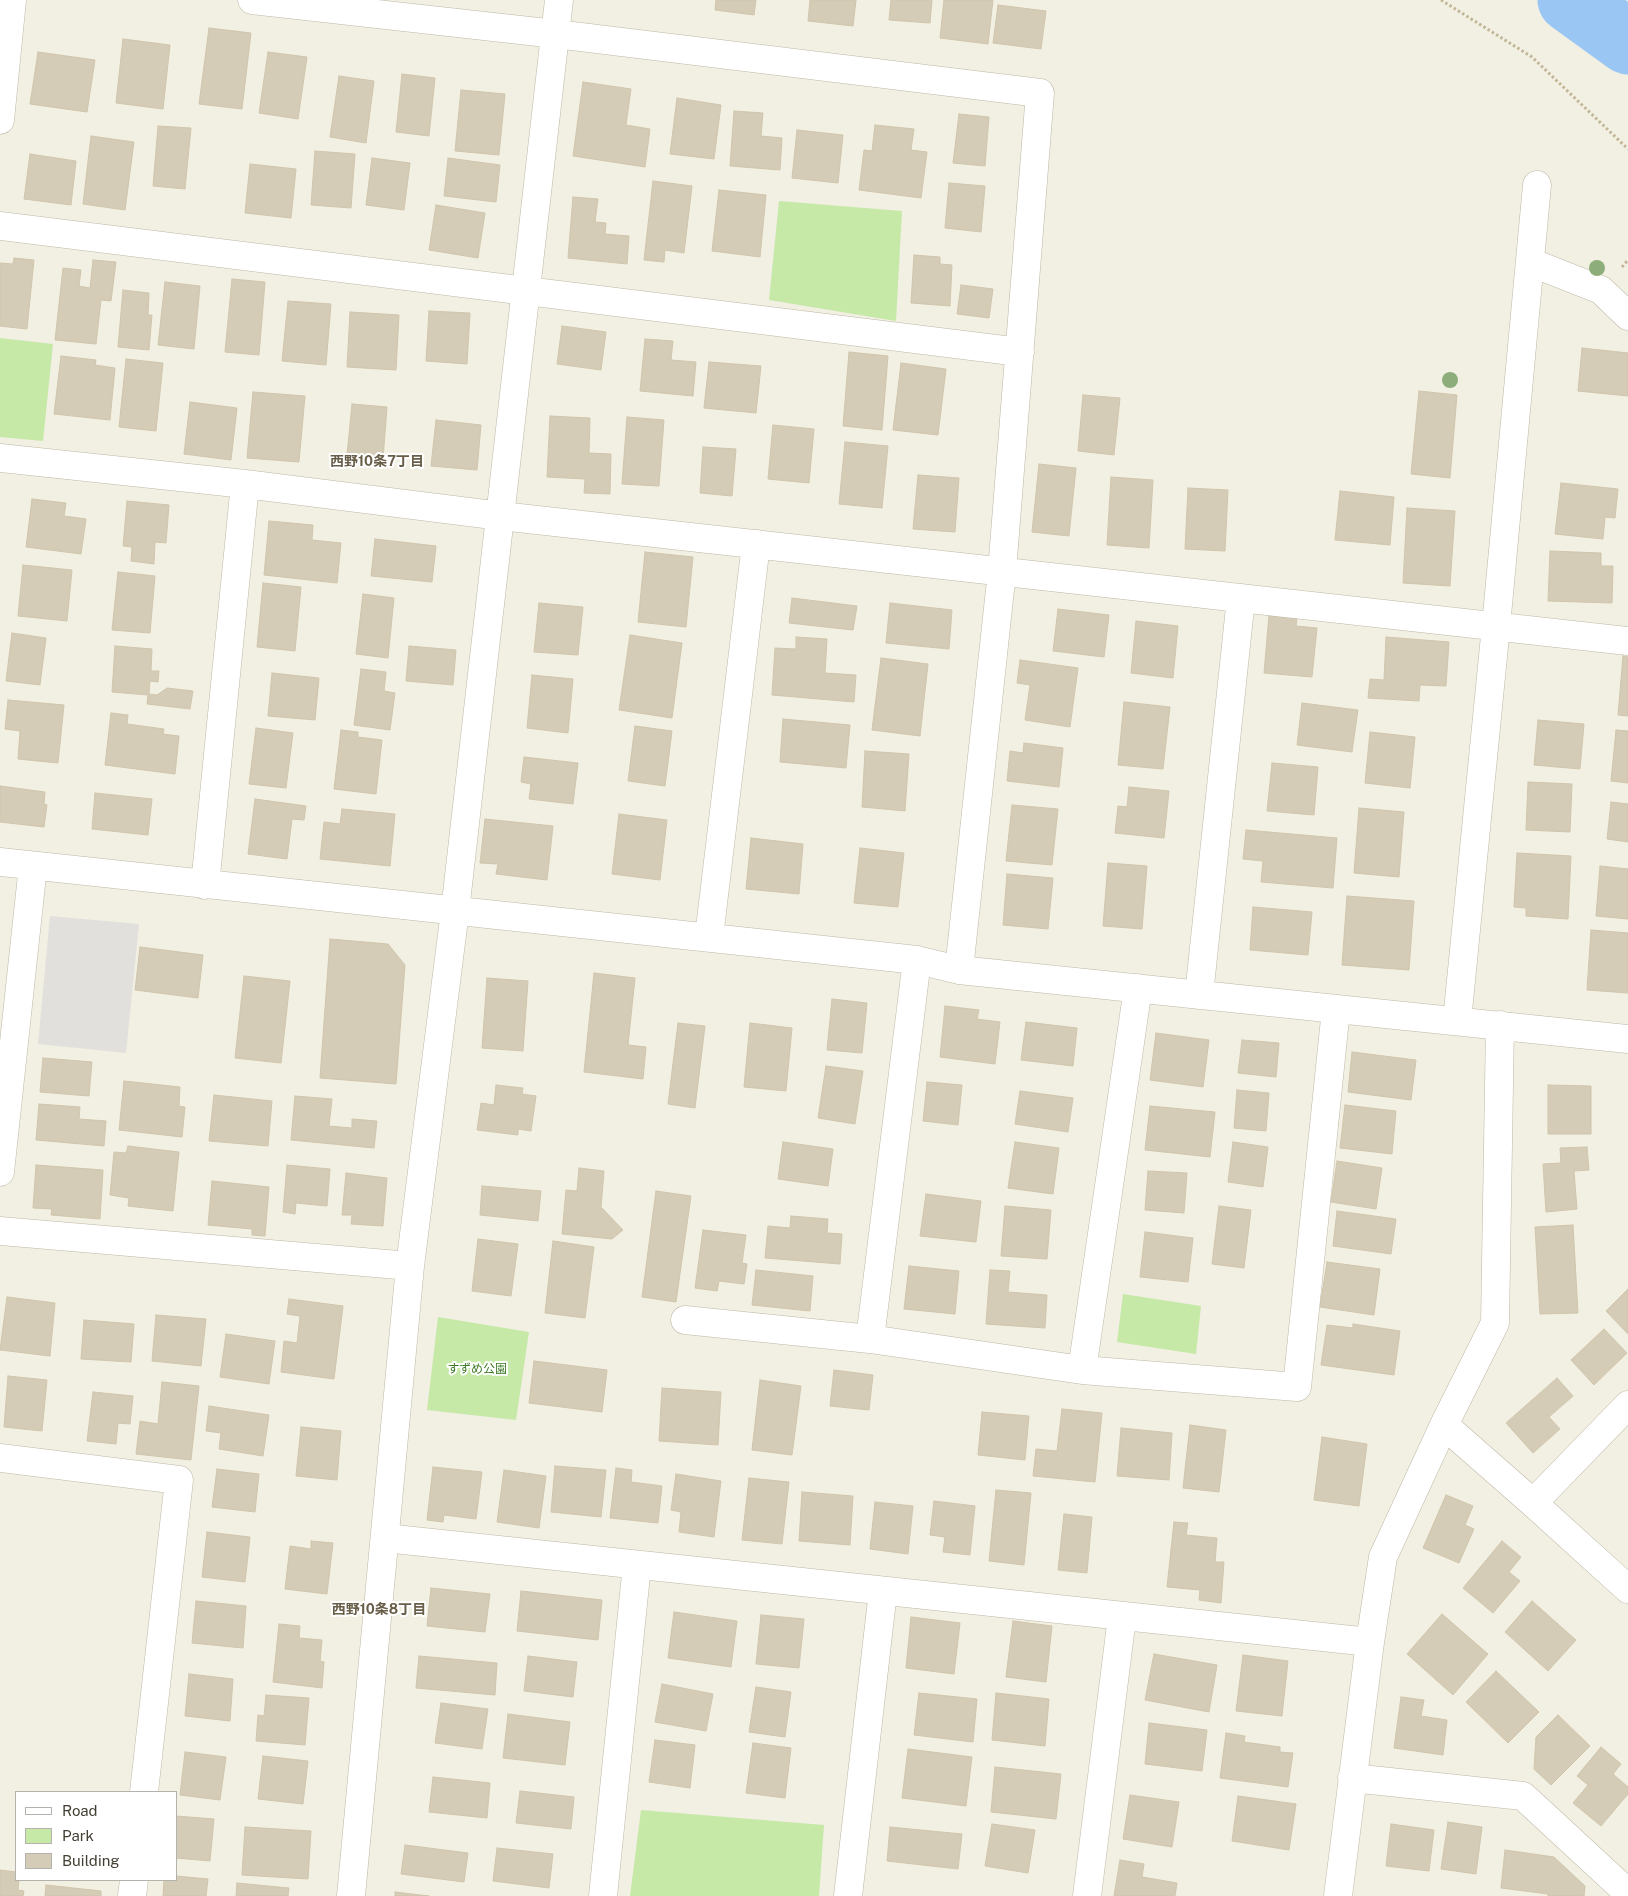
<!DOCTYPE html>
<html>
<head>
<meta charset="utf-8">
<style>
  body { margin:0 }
  #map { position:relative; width:1628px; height:1896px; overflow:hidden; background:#f2efe3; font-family:"Public Sans",sans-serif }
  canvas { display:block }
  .legend { position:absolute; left:15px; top:1791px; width:162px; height:90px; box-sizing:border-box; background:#fff; border:1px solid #b4b2ad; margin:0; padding:6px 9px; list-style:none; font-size:15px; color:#443f33 }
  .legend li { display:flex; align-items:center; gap:10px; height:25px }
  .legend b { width:25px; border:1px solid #b4b2ad }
</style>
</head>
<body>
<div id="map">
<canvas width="1628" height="1896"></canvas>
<ul class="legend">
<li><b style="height:6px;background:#fff"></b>Road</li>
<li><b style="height:14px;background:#c6e9a8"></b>Park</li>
<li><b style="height:14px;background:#d4ccb7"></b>Building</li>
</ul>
</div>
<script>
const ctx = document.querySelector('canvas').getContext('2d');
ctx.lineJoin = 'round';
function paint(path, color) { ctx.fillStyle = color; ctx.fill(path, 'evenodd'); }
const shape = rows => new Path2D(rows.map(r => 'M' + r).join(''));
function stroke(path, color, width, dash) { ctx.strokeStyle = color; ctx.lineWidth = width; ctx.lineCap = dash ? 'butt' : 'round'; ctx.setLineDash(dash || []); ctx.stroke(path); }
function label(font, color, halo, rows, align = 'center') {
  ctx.font = font + ' "Public Sans","Noto Sans JP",sans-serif'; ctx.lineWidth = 4; ctx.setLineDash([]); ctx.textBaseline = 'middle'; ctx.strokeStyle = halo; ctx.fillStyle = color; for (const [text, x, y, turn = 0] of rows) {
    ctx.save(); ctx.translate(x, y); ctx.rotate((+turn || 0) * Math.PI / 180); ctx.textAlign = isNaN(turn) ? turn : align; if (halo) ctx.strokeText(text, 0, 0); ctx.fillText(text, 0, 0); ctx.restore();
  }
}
paint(shape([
  [779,201,902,211,896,321,769,300],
  [0,338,53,344,43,441,0,437],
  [1123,1294,1201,1306,1196,1354,1117,1342],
  [438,1317,529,1332,516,1420,427,1410],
  [641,1810,824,1825,819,1896,630,1896]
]), '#c6e9a8');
paint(shape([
  [50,916,139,924,126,1053,38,1044]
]), '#e2e0dc');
stroke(shape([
  [1570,0,1628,42]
]), '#9ac6f3', 65);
const building = shape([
  [716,0,756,0,754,15,715,10,716,0],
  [810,0,856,0,853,26,808,21,810,0],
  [891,0,932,0,930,23,889,20,891,0],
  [944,0,993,0,988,44,940,38,944,0],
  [998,5,1046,11,1041,49,993,43,998,5],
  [209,28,251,33,242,109,199,104,209,28],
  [123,39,170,45,163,109,116,103,123,39],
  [38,52,95,60,87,112,30,104,38,52],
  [268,52,307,57,298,119,259,113,268,52],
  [402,74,435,78,429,136,396,132,402,74],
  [339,76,374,81,366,143,330,137,339,76],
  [583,82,631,89,626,125,650,129,645,167,573,156,583,82],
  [461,90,505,94,499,155,455,151,461,90],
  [677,98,721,105,714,159,670,154,677,98],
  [734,111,763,113,761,136,782,138,780,170,730,166,734,111],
  [959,114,989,117,985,166,953,163,959,114],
  [875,125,914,129,911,150,927,152,921,198,859,190,864,150,872,151,875,125],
  [158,126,191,128,185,189,153,186,158,126],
  [797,130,843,135,838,183,792,178,797,130],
  [91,136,134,142,125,210,83,204,91,136],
  [315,151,355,154,351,208,311,205,315,151],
  [30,154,76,161,71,205,24,199,30,154],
  [372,158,410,163,404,210,366,205,372,158],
  [448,158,500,165,496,202,444,196,448,158],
  [250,164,296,169,291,218,245,213,250,164],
  [653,181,692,186,684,253,665,250,664,262,644,260,653,181],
  [949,183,985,186,981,232,945,228,949,183],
  [719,190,766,195,760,257,712,251,719,190],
  [573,197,598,199,595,222,606,223,605,234,629,236,627,264,568,258,573,197],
  [436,205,485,213,478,258,429,250,436,205],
  [914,255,940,257,940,264,952,265,950,306,911,303,914,255],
  [14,258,34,260,27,329,0,326,0,263,13,264,14,258],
  [93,260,116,262,111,301,101,300,96,344,55,340,63,268,81,270,79,286,90,288,93,260],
  [232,279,265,282,259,355,225,352,232,279],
  [165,282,200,286,194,349,158,345,165,282],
  [961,285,993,289,989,318,957,314,961,285],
  [123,290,149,293,148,315,152,315,149,350,118,347,123,290],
  [288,301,331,304,326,365,282,361,288,301],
  [429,311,470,313,467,364,426,361,429,311],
  [350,312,399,315,396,370,347,367,350,312],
  [562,326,606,332,601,370,557,364,562,326],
  [645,339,673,341,671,360,696,362,693,396,640,391,645,339],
  [1582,348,1628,353,1628,396,1578,391,1582,348],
  [849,352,888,356,882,430,843,426,849,352],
  [61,356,96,360,95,365,115,368,110,420,54,414,61,356],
  [126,359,163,363,156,431,119,427,126,359],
  [709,362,761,366,756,413,704,408,709,362],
  [901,363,946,369,938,435,893,430,901,363],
  [1419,391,1457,395,1450,478,1411,474,1419,391],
  [253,392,305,396,299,462,247,458,253,392],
  [1083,395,1120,398,1114,455,1078,451,1083,395],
  [190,402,237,408,231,460,184,454,190,402],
  [352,404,387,407,383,459,347,455,352,404],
  [550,416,590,418,589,453,611,454,610,494,584,493,585,479,547,477,550,416],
  [627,417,664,420,659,486,622,484,627,417],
  [436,420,481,425,477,470,431,466,436,420],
  [773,425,814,429,809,483,768,479,773,425],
  [845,442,888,446,882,508,839,504,845,442],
  [703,447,736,449,732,496,700,493,703,447],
  [1039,464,1076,468,1069,536,1032,532,1039,464],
  [918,475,959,478,955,532,913,529,918,475],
  [1111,477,1153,480,1149,548,1107,545,1111,477],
  [1561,483,1618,489,1615,518,1605,517,1603,539,1555,534,1561,483],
  [1188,488,1228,490,1225,551,1185,549,1188,488],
  [1340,491,1394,497,1390,545,1335,540,1340,491],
  [32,499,66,503,64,516,86,519,81,554,26,547,32,499],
  [127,501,169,505,166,543,155,542,154,564,131,561,132,547,123,546,127,501],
  [1407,508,1455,511,1450,586,1403,583,1407,508],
  [269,521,313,525,312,540,341,543,337,583,264,575,269,521],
  [375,539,436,546,432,582,371,576,375,539],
  [1550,551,1601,553,1601,566,1613,566,1612,603,1548,601,1550,551],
  [645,552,693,557,686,627,638,622,645,552],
  [23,565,72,570,67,621,18,616,23,565],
  [118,572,155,576,150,633,112,630,118,572],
  [263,583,301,587,295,651,257,647,263,583],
  [363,594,394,598,388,658,356,654,363,594],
  [792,598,857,606,853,630,789,623,792,598],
  [539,603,583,607,578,655,534,652,539,603],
  [890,603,952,610,949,649,886,643,890,603],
  [1058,609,1109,615,1104,657,1053,651,1058,609],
  [1269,615,1297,618,1296,626,1317,628,1312,677,1264,673,1269,615],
  [1136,621,1178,626,1173,678,1131,673,1136,621],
  [12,633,46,638,40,685,6,681,12,633],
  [630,635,682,643,672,718,619,710,630,635],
  [796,637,827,639,825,673,856,675,854,702,772,695,775,648,796,649,796,637],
  [1386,637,1449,642,1446,686,1420,685,1419,701,1368,698,1370,679,1384,680,1386,637],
  [115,646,152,649,151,671,159,671,158,682,150,681,149,694,157,695,167,688,193,691,190,709,147,704,148,695,112,692,115,646],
  [409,646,456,650,453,685,406,681,409,646],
  [1623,656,1628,657,1628,716,1618,715,1623,656],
  [881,658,928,664,920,736,872,730,881,658],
  [1020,660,1078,668,1070,727,1025,720,1030,685,1017,683,1020,660],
  [361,669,386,672,384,691,395,693,390,730,354,725,361,669],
  [272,673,319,678,315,720,268,716,272,673],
  [532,675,573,679,568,733,527,728,532,675],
  [8,700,64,705,58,763,18,759,20,731,5,729,8,700],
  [1124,702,1170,707,1163,769,1118,765,1124,702],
  [1302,703,1358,710,1352,752,1297,745,1302,703],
  [111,713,128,715,127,724,164,729,163,734,179,736,175,774,105,765,111,713],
  [783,719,850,725,846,768,780,762,783,719],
  [1538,720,1584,724,1580,769,1534,765,1538,720],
  [635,726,672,731,665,786,628,781,635,726],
  [256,728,293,733,286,788,249,784,256,728],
  [341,730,358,732,358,737,382,740,376,794,334,789,341,730],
  [1616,730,1628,731,1628,783,1611,781,1616,730],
  [1370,732,1415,737,1410,788,1365,783,1370,732],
  [1024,743,1063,748,1059,787,1007,781,1010,751,1023,753,1024,743],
  [865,751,909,754,905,811,862,807,865,751],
  [524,757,578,763,573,804,529,799,531,784,521,782,524,757],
  [1272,763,1318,767,1314,815,1267,811,1272,763],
  [1528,782,1572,784,1570,832,1526,830,1528,782],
  [0,786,45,792,44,804,47,805,44,827,0,822,0,786],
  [1129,787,1169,791,1164,838,1115,833,1118,806,1127,807,1129,787],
  [95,793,152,799,148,835,92,829,95,793],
  [255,799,306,806,304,820,292,819,287,859,248,854,255,799],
  [1611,802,1628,804,1628,842,1607,839,1611,802],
  [1012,805,1058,809,1052,865,1006,861,1012,805],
  [1359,808,1404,812,1399,877,1354,873,1359,808],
  [342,809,395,814,390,866,320,859,324,822,340,824,342,809],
  [619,814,667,820,660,880,612,874,619,814],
  [485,819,553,826,547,880,496,874,498,864,480,863,485,819],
  [1246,830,1337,838,1333,888,1261,882,1263,861,1243,859,1246,830],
  [751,838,803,844,799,894,746,889,751,838],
  [860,848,904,853,898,907,854,903,860,848],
  [1517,853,1571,856,1568,919,1526,916,1526,908,1514,907,1517,853],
  [1108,863,1147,866,1142,929,1103,926,1108,863],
  [1600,866,1628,869,1628,919,1596,916,1600,866],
  [1007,874,1053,878,1048,929,1003,925,1007,874],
  [1347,896,1414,901,1409,970,1342,965,1347,896],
  [1253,907,1312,912,1308,955,1250,950,1253,907],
  [1591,930,1628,933,1628,993,1587,990,1591,930],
  [330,939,388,944,405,965,396,1084,320,1078,330,939],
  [140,947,203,955,198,998,135,990,140,947],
  [594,973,635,978,628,1045,646,1047,643,1079,584,1072,594,973],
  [244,976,290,981,281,1063,235,1058,244,976],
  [487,978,528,981,523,1051,482,1048,487,978],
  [832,999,867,1003,862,1053,827,1050,832,999],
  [945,1006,979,1010,977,1019,1000,1022,995,1064,940,1057,945,1006],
  [1026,1022,1077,1028,1073,1066,1021,1060,1026,1022],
  [678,1023,705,1026,695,1108,668,1104,678,1023],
  [750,1023,792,1028,786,1091,744,1087,750,1023],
  [1156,1033,1209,1040,1203,1087,1150,1080,1156,1033],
  [1242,1040,1279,1043,1276,1077,1238,1073,1242,1040],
  [1352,1052,1416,1060,1411,1100,1348,1092,1352,1052],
  [43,1058,92,1062,89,1096,40,1092,43,1058],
  [826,1066,863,1071,855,1124,818,1118,826,1066],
  [124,1081,180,1087,179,1106,185,1107,182,1137,119,1130,124,1081],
  [927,1082,962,1085,958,1125,923,1121,927,1082],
  [496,1085,523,1088,522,1094,536,1096,531,1131,518,1129,518,1135,477,1130,481,1103,494,1105,496,1085],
  [1548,1085,1591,1086,1591,1134,1548,1134,1548,1085],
  [1237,1090,1269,1093,1266,1131,1234,1128,1237,1090],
  [1020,1091,1073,1098,1068,1132,1015,1124,1020,1091],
  [214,1095,272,1101,268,1146,209,1141,214,1095],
  [295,1096,332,1099,329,1126,352,1128,352,1119,377,1121,374,1148,291,1140,295,1096],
  [39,1104,80,1107,79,1119,106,1121,104,1146,36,1140,39,1104],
  [1345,1105,1396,1111,1392,1154,1340,1148,1345,1105],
  [1150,1106,1215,1112,1210,1157,1145,1150,1150,1106],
  [783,1142,833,1149,828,1186,778,1179,783,1142],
  [1015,1142,1059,1148,1053,1194,1008,1188,1015,1142],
  [1233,1142,1268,1147,1263,1187,1228,1182,1233,1142],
  [128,1146,179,1152,173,1211,128,1206,129,1198,110,1195,114,1152,126,1153,128,1146],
  [1587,1147,1589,1170,1574,1171,1577,1209,1546,1212,1543,1164,1561,1163,1560,1148,1587,1147],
  [1337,1161,1382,1168,1376,1209,1331,1202,1337,1161],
  [36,1165,103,1170,100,1219,51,1215,52,1209,33,1208,36,1165],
  [287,1165,330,1169,327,1206,296,1203,295,1214,283,1212,287,1165],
  [579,1168,604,1171,601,1207,623,1230,612,1239,562,1234,566,1190,577,1191,579,1168],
  [1148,1171,1187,1173,1184,1213,1145,1210,1148,1171],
  [346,1173,387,1178,383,1226,351,1224,352,1215,342,1215,346,1173],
  [212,1181,269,1187,265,1236,252,1235,252,1229,208,1225,212,1181],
  [482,1186,541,1191,538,1221,480,1215,482,1186],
  [656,1191,691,1196,676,1302,642,1297,656,1191],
  [926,1194,981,1201,976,1242,920,1236,926,1194],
  [1005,1206,1051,1210,1047,1259,1001,1256,1005,1206],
  [1219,1206,1251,1210,1244,1268,1212,1264,1219,1206],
  [1337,1211,1396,1219,1391,1254,1333,1246,1337,1211],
  [791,1216,828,1219,827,1233,842,1234,840,1264,765,1258,768,1226,790,1228,791,1216],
  [1573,1225,1578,1313,1540,1314,1535,1227,1573,1225],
  [703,1230,746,1235,742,1263,747,1264,744,1284,719,1281,717,1291,695,1288,703,1230],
  [1145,1232,1193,1238,1188,1282,1140,1277,1145,1232],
  [478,1239,518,1244,511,1296,472,1291,478,1239],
  [553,1241,594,1247,585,1318,545,1313,553,1241],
  [1327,1262,1380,1269,1374,1315,1320,1307,1327,1262],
  [909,1266,959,1271,955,1314,904,1309,909,1266],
  [756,1270,813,1276,810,1311,752,1305,756,1270],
  [990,1270,1010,1271,1008,1292,1047,1295,1045,1328,986,1324,990,1270],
  [1628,1289,1628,1334,1606,1311,1628,1289],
  [7,1297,55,1303,50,1356,0,1350,7,1297],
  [289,1299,343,1306,334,1379,281,1372,284,1341,297,1343,300,1316,287,1314,289,1299],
  [156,1315,206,1319,201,1366,152,1361,156,1315],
  [84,1320,134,1324,131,1362,81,1359,84,1320],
  [1353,1324,1400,1331,1394,1375,1321,1365,1327,1325,1353,1328,1353,1324],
  [1604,1329,1627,1353,1594,1385,1571,1360,1604,1329],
  [226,1334,275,1341,269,1384,220,1377,226,1334],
  [534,1361,607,1370,602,1412,529,1403,534,1361],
  [834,1370,873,1375,869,1410,830,1406,834,1370],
  [8,1376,47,1380,42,1431,4,1427,8,1376],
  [1557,1378,1573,1396,1549,1417,1560,1429,1533,1453,1506,1423,1557,1378],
  [760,1380,801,1386,792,1455,752,1450,760,1380],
  [162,1382,199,1386,191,1460,136,1454,140,1421,158,1424,162,1382],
  [662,1388,721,1392,718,1445,659,1441,662,1388],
  [93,1392,133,1396,130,1424,118,1423,116,1444,87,1441,93,1392],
  [209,1406,269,1415,263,1456,219,1449,221,1433,206,1431,209,1406],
  [1062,1409,1102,1413,1095,1482,1033,1476,1036,1449,1057,1451,1062,1409],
  [982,1412,1029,1416,1025,1460,978,1455,982,1412],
  [1190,1425,1226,1430,1219,1492,1183,1488,1190,1425],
  [301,1427,341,1431,337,1480,296,1476,301,1427],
  [1121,1428,1172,1433,1169,1480,1117,1476,1121,1428],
  [1322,1437,1367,1444,1359,1506,1314,1500,1322,1437],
  [555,1466,606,1470,601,1517,551,1512,555,1466],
  [433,1467,482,1472,476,1519,444,1515,443,1522,427,1520,433,1467],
  [616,1468,632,1470,631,1482,662,1486,658,1523,610,1518,616,1468],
  [217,1469,259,1474,255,1512,212,1507,217,1469],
  [504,1470,546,1476,539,1528,497,1522,504,1470],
  [676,1474,721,1481,714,1537,679,1532,681,1512,671,1510,676,1474],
  [749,1478,789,1482,782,1544,742,1540,749,1478],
  [996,1490,1031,1493,1024,1565,989,1561,996,1490],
  [802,1492,853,1496,850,1545,799,1541,802,1492],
  [1446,1495,1473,1506,1465,1525,1474,1529,1459,1563,1423,1548,1446,1495],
  [934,1501,975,1506,970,1555,943,1552,945,1537,930,1535,934,1501],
  [875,1502,913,1506,908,1554,870,1549,875,1502],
  [1064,1514,1092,1517,1087,1573,1058,1570,1064,1514],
  [1174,1522,1188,1523,1186,1535,1217,1538,1215,1562,1224,1562,1221,1603,1199,1600,1200,1590,1167,1587,1174,1522],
  [207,1532,250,1537,245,1582,202,1577,207,1532],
  [311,1541,333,1543,327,1594,285,1589,290,1546,311,1549,311,1541],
  [1502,1541,1521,1557,1509,1572,1520,1581,1493,1613,1463,1588,1502,1541],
  [431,1588,490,1594,485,1632,427,1626,431,1588],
  [521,1591,602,1600,598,1640,517,1631,521,1591],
  [196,1601,246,1606,243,1648,192,1643,196,1601],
  [1532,1601,1576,1640,1548,1671,1505,1632,1532,1601],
  [674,1612,737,1621,731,1667,668,1658,674,1612],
  [1442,1614,1488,1654,1453,1695,1407,1654,1442,1614],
  [761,1615,804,1619,799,1668,756,1664,761,1615],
  [911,1617,960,1623,954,1674,906,1668,911,1617],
  [1013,1621,1052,1626,1046,1682,1006,1677,1013,1621],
  [279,1624,300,1626,299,1638,322,1640,320,1661,324,1662,322,1688,273,1682,279,1624],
  [1154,1654,1217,1665,1209,1712,1145,1700,1154,1654],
  [1243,1655,1288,1661,1282,1716,1236,1711,1243,1655],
  [419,1656,497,1663,495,1695,416,1688,419,1656],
  [528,1656,577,1662,573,1697,524,1691,528,1656],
  [1496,1671,1539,1712,1508,1743,1466,1702,1496,1671],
  [189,1674,233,1679,230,1721,185,1716,189,1674],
  [662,1684,713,1694,706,1731,655,1722,662,1684],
  [756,1687,791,1692,785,1737,749,1732,756,1687],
  [919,1693,977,1699,973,1742,914,1735,919,1693],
  [996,1693,1049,1699,1045,1746,992,1740,996,1693],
  [266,1695,309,1698,305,1745,256,1741,258,1715,264,1716,266,1695],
  [1401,1697,1424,1700,1421,1716,1447,1720,1443,1755,1394,1748,1401,1697],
  [441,1703,488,1709,482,1749,435,1743,441,1703],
  [508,1714,570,1722,565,1765,503,1758,508,1714],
  [1558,1715,1590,1746,1551,1785,1534,1769,1536,1737,1558,1715],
  [1149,1723,1207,1730,1202,1771,1145,1764,1149,1723],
  [1226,1733,1245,1736,1244,1742,1280,1747,1280,1752,1293,1753,1288,1787,1220,1778,1226,1733],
  [655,1740,695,1745,690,1788,649,1782,655,1740],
  [753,1743,791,1748,785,1798,746,1793,753,1743],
  [1601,1747,1621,1764,1613,1774,1628,1787,1628,1794,1601,1826,1573,1803,1588,1785,1577,1776,1601,1747],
  [908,1749,972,1757,966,1806,902,1798,908,1749],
  [185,1752,226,1757,220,1800,180,1795,185,1752],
  [263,1756,308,1761,303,1804,258,1799,263,1756],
  [995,1767,1061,1774,1056,1819,991,1812,995,1767],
  [433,1777,490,1783,487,1818,429,1812,433,1777],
  [520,1791,574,1797,571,1829,516,1823,520,1791],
  [1130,1795,1179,1802,1172,1847,1123,1839,1130,1795],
  [1238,1796,1296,1804,1289,1850,1232,1841,1238,1796],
  [176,1816,214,1819,210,1861,176,1858,176,1816],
  [1448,1822,1482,1827,1476,1874,1441,1869,1448,1822],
  [992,1824,1035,1830,1028,1873,985,1866,992,1824],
  [1391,1824,1434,1830,1429,1871,1386,1866,1391,1824],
  [245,1827,311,1831,308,1879,242,1875,245,1827],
  [890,1827,962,1834,958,1869,887,1861,890,1827],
  [405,1845,468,1853,464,1882,401,1874,405,1845],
  [497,1848,553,1854,549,1888,493,1881,497,1848],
  [1505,1850,1554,1857,1585,1886,1584,1896,1548,1896,1548,1894,1501,1888,1505,1850],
  [1120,1860,1144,1864,1142,1877,1177,1883,1175,1896,1114,1896,1120,1860],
  [0,1870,16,1872,16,1880,19,1880,18,1890,24,1891,23,1896,0,1896,0,1870],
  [176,1876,208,1879,206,1896,163,1896,164,1880,176,1880,176,1876],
  [237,1883,289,1888,288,1896,236,1896,237,1883],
  [46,1885,101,1891,101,1896,45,1896,46,1885],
  [395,1892,429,1896,395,1896,395,1892]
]);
paint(building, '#d4ccb7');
stroke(building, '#d0c5aa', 1);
const street = shape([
  [252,0,556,34,1040,93,1002,571,959,970],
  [0,120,12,0],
  [0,226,1020,352],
  [1530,262,1601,290,1628,316],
  [0,458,245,484,501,516,1628,641],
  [0,862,917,960,959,970,1628,1039],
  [205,885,245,484],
  [709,937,756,544],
  [1199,995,1241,598],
  [1457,1021,1496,626,1537,185],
  [0,1172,33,866],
  [0,1231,410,1266],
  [685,1320,870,1339,1082,1370,1297,1387,1336,1009],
  [870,1339,917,960],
  [1082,1370,1138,988],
  [1444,1425,1533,1503,1628,1589],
  [0,1458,179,1480,144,1792],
  [1533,1503,1628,1405],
  [385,1538,1370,1642],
  [1352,1778,1523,1796,1628,1893],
  [132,1896,134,1880],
  [351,1896,410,1266,455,911,559,0],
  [603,1896,637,1565],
  [848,1896,883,1591],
  [1087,1896,1122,1617],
  [1338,1896,1370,1642,1383,1557,1444,1425,1495,1323,1500,1025]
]);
stroke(street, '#beb8a5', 29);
stroke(shape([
  [1441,0,1532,57,1628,149],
  [1622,267,1628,260]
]), '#c1b695', 3, [2.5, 2.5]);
stroke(street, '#fff', 28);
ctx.fillStyle = '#8dae7a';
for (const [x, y] of [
  [1597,268],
  [1450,380]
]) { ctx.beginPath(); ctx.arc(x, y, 8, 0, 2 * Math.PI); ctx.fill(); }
label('12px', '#3b7824', '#fff', [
  ["すずめ公園",477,1369]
]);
label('bold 14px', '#685e49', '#fff', [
  ["西野10条7丁目",377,462],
  ["西野10条8丁目",379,1610]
]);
</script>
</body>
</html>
